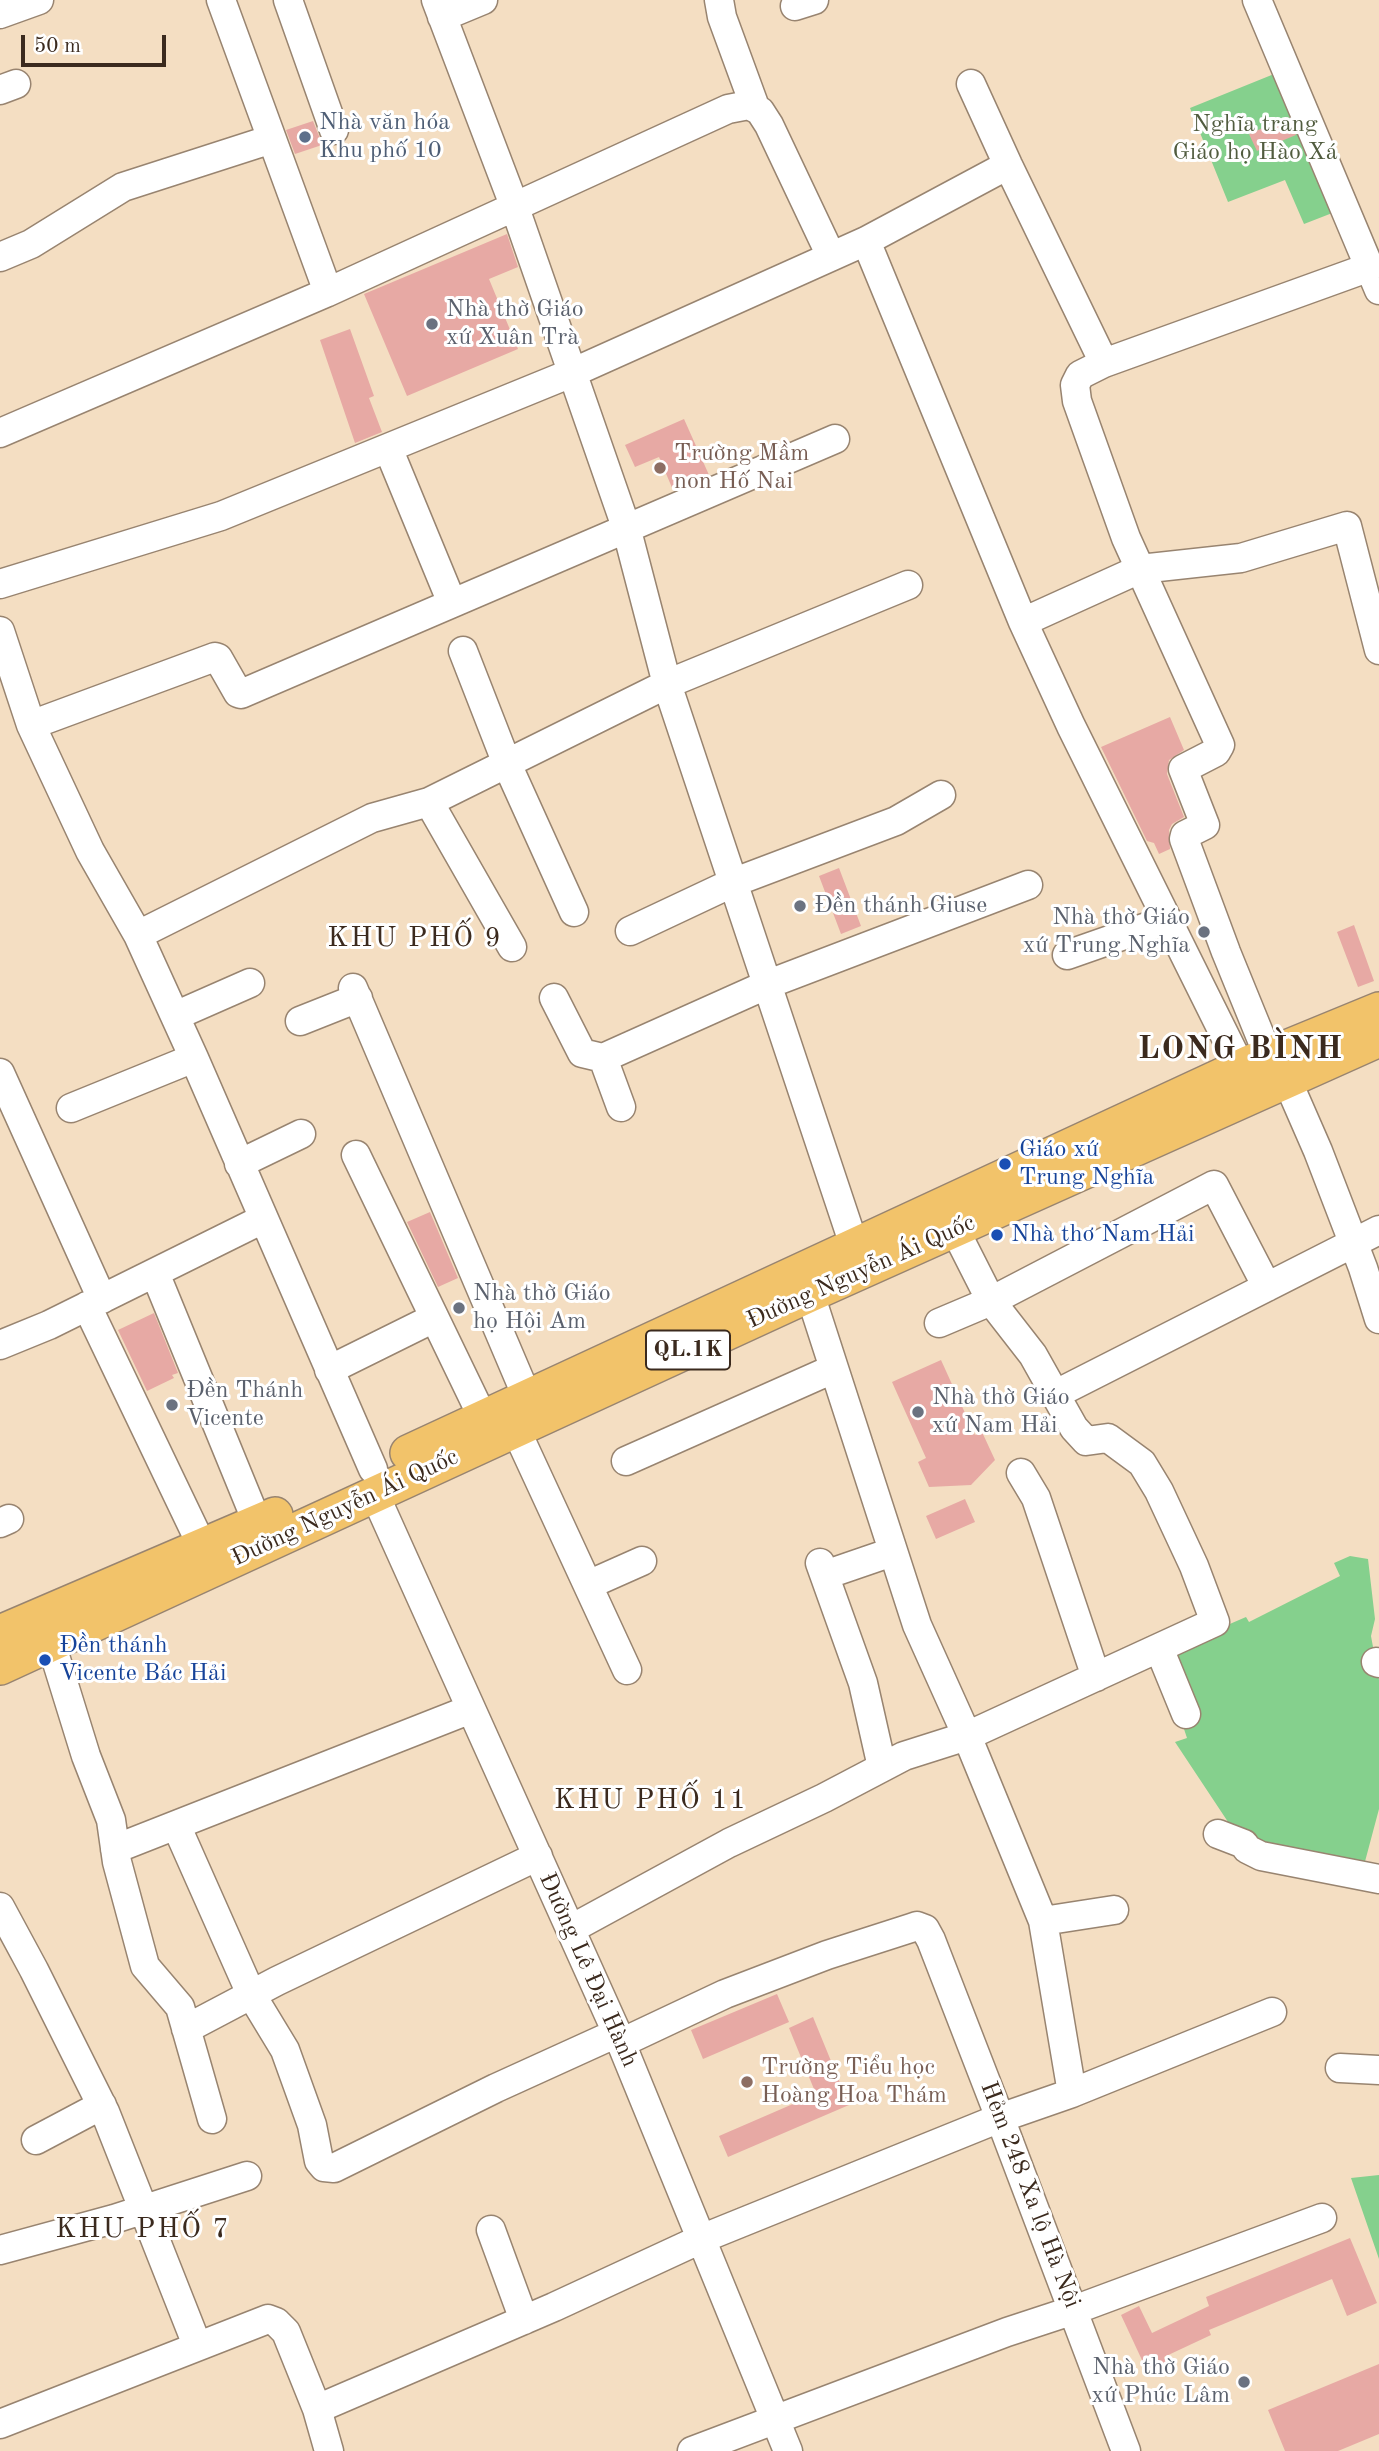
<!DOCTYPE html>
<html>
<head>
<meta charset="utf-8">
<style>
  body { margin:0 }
  #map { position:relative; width:1379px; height:2451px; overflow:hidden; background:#f4dec2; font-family:"Old Standard TT",serif }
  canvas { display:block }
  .scale { position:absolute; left:21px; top:35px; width:145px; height:32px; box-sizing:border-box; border:4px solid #3b2a1e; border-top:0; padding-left:9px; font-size:21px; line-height:24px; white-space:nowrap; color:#3b2a1e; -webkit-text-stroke:5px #fff; paint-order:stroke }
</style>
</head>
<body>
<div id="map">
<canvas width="1379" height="2451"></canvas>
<div class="scale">50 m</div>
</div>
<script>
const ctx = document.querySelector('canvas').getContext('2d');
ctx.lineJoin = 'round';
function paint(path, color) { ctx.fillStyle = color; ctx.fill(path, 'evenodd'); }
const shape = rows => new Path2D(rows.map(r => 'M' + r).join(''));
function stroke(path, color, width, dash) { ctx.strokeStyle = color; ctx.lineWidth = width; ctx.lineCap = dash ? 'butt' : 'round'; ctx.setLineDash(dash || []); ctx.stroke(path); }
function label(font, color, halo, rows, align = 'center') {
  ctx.font = font + ' "Old Standard TT",serif'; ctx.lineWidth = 6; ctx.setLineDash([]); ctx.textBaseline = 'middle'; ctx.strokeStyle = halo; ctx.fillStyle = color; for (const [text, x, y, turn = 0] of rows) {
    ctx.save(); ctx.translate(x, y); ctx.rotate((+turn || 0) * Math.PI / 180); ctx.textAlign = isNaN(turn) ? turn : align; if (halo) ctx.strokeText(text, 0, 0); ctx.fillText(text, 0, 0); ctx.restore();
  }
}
paint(shape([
  [1279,72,1340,210,1304,224,1285,180,1228,202,1190,108],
  [1350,1556,1368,1559,1375,1619,1371,1636,1379,1680,1379,1809,1363,1869,1263,1850,1236,1834,1175,1742,1187,1738,1184,1729,1194,1713,1167,1651,1246,1617,1249,1622,1340,1576,1334,1563],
  [1379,2175,1379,2259,1351,2178]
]), '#85d08d');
paint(shape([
  [1288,117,1296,135,1257,151,1249,134],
  [313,121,319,136,325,144,295,154,286,130],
  [507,234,518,267,489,279,518,349,407,396,364,294],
  [350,329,374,396,369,398,382,432,355,443,320,340],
  [684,419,709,475,673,490,659,457,635,467,625,445],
  [1170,717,1184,750,1169,760,1167,774,1184,817,1172,824,1169,830,1170,849,1159,854,1154,843,1147,841,1101,747],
  [839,868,861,926,841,934,819,876],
  [1354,925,1374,981,1358,987,1337,932],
  [430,1212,458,1278,438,1287,407,1222],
  [154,1313,178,1373,172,1375,174,1378,147,1391,118,1330],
  [941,1360,975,1435,982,1432,995,1460,971,1485,929,1487,918,1462,926,1458,892,1382],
  [965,1499,975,1522,936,1539,926,1516],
  [777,1994,789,2022,703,2059,691,2030],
  [813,2017,849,2105,728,2157,719,2136,816,2094,789,2028],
  [1350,2238,1377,2303,1347,2316,1332,2279,1209,2330,1211,2335,1164,2357,1167,2364,1148,2373,1121,2315,1139,2306,1152,2333,1209,2306,1206,2297],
  [1379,2364,1379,2434,1338,2451,1285,2451,1268,2410]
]), '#e7a9a4');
const minor = shape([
  [221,0,328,292],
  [288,0,334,130],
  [436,0,514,205,626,527,667,684,854,1245],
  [719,0,722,17,755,107],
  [1257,0,1379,290],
  [795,6,814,0],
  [0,14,39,0],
  [442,17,483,0],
  [971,84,1008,165,1104,363],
  [0,90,16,84],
  [866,241,1023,622,1071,726,1241,1068],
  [0,257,31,244,123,187,272,139],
  [0,433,328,292,728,109,749,105,760,111,769,125,831,256],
  [388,448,452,603],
  [0,584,221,516,574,372,866,241,1008,165],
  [1023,622,1140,569,1241,558,1347,526,1379,650],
  [0,631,31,725,90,851,138,935,194,1058,373,1469],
  [463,651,507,764,574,912],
  [31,725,215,657,218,658,238,693,241,694,835,439],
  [429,802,512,947],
  [630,931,732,883,896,821,941,795],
  [138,935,372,818,429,802,667,684,908,585],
  [1067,955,1167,920],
  [353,988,527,1397],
  [554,998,582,1053,603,1058,766,985,1028,885],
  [175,1016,250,983],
  [300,1021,358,998],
  [1268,1055,1226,952,1184,839,1185,835,1205,825,1183,769,1216,752,1220,745,1126,538,1077,401,1075,385,1080,375,1104,363,1370,267],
  [603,1058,621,1107],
  [0,1073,102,1299],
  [1287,1080,1318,1151,1363,1268,1379,1319],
  [71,1108,194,1058],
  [356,1155,483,1418],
  [239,1164,301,1134],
  [155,1273,257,1522],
  [810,1294,917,1625,967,1736,1043,1921,1072,2093],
  [87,1306,202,1546],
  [939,1323,991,1301,1214,1185,1267,1287],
  [0,1345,49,1325,263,1219],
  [329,1370,434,1318],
  [1056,1394,1379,1230],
  [516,1430,627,1670],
  [626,1461,833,1369],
  [1021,1473,1036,1498,1096,1677],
  [375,1495,617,2033,788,2451],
  [0,1523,9,1519],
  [820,1563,863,1683,882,1767],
  [825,1575,892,1552],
  [588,1585,642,1561],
  [51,1643,86,1756,111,1820,117,1862,145,1966,180,2007,212,2119],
  [1159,1648,1186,1714],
  [1376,1662,1379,1663],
  [176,1825,251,1994,285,2050,312,2125,319,2161,324,2167,334,2168,496,2088,617,2033],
  [1218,1834,1244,1844,1247,1849,1261,1856,1379,1879],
  [115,1849,471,1709],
  [0,1907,34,1970,105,2112,197,2345],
  [1043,1921,1114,1910],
  [571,1929,729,1843,824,1798,904,1756,967,1736,1215,1622,1194,1566,1159,1491,1142,1463,1108,1438,1086,1441,1074,1428,1033,1355,991,1301,955,1230],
  [186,2029,277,1981,538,1856],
  [621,2043,725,1994,827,1955,911,1928,917,1926,925,1929,931,1940,1000,2118,1126,2451],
  [1340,2068,1379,2070],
  [36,2140,102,2105],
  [491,2230,524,2320],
  [0,2250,114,2219,247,2176],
  [317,2409,554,2307,701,2239,1000,2118,1072,2093,1272,2012],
  [0,2424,268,2319,276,2322,286,2332,317,2409,329,2451],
  [692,2451,1007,2332,1074,2310,1322,2218]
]);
const major = shape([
  [408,1453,1250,1063,1379,1010],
  [0,1633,275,1515],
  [0,1667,810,1294,1379,1039]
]);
stroke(minor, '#988470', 31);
stroke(major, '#988470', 38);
stroke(minor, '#fff', 28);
stroke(major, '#f2c36a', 35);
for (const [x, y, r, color] of [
  [305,137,7,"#5c6f8a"],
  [432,324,7,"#6b7280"],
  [660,468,7,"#8d6e63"],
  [800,906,7,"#6b7280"],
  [1204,932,7,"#6b7280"],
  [1005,1164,7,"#1a4fb4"],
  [997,1235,7,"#1a4fb4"],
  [459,1308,7,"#6b7280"],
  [172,1405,7,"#6b7280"],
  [918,1412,7,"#6b7280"],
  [45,1660,7,"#1a4fb4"],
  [747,2082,7,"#8d6e63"],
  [1244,2382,7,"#6b7280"]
]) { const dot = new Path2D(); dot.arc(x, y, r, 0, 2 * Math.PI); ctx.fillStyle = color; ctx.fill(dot); stroke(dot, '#fff', 2.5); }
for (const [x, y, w] of [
  [688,1350,84]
]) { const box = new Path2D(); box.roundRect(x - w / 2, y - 19.5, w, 39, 5); ctx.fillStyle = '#fff'; ctx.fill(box); stroke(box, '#3b2a1e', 2); }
label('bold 23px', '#3b2a1e', null, [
  ["QL.1K",688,1350]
]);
label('24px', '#4e5e75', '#fff', [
  ["Nhà văn hóa",319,123],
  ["Khu phố 10",319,151]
], 'left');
label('24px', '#515c3f', '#fff', [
  ["Nghĩa trang",1255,125],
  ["Giáo họ Hào Xá",1255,153]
]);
label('24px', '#5b616d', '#fff', [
  ["Nhà thờ Giáo",446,310],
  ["xứ Xuân Trà",446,338],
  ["Đền thánh Giuse",814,906],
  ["Nhà thờ Giáo",1190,918,"right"],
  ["xứ Trung Nghĩa",1190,946,"right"],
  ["Nhà thờ Giáo",473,1294],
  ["họ Hội Am",473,1322],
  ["Đền Thánh",186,1391],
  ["Vicente",186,1419],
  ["Nhà thờ Giáo",932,1398],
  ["xứ Nam Hải",932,1426],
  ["Nhà thờ Giáo",1230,2368,"right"],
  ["xứ Phúc Lâm",1230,2396,"right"]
], 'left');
label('24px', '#785e54', '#fff', [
  ["Trường Mầm",674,454],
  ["non Hố Nai",674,482],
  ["Trường Tiểu học",761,2068],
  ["Hoàng Hoa Thám",761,2096]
], 'left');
label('24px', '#164399', '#fff', [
  ["Giáo xứ",1019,1150],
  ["Trung Nghĩa",1019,1178],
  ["Nhà thơ Nam Hải",1011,1235],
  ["Đền thánh",59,1646],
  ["Vicente Bác Hải",59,1674]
], 'left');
label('24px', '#3b2a1e', '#fff', [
  ["Đường Nguyễn Ái Quốc",861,1272,-24],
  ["Đường Nguyễn Ái Quốc",345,1508,-25],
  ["Đường Lê Đại Hành",588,1970,66],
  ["Hẻm 248 Xa lộ Hà Nội",1030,2195,69]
]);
ctx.letterSpacing = '2px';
label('28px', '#3b2a1e', '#fff', [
  ["KHU PHỐ 9",415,939],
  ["KHU PHỐ 11",651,1801],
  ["KHU PHỐ 7",143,2230]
]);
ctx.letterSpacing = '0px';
ctx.letterSpacing = '2px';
label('bold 32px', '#3b2a1e', '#fff', [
  ["LONG BÌNH",1241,1050]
]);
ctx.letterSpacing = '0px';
</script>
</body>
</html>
